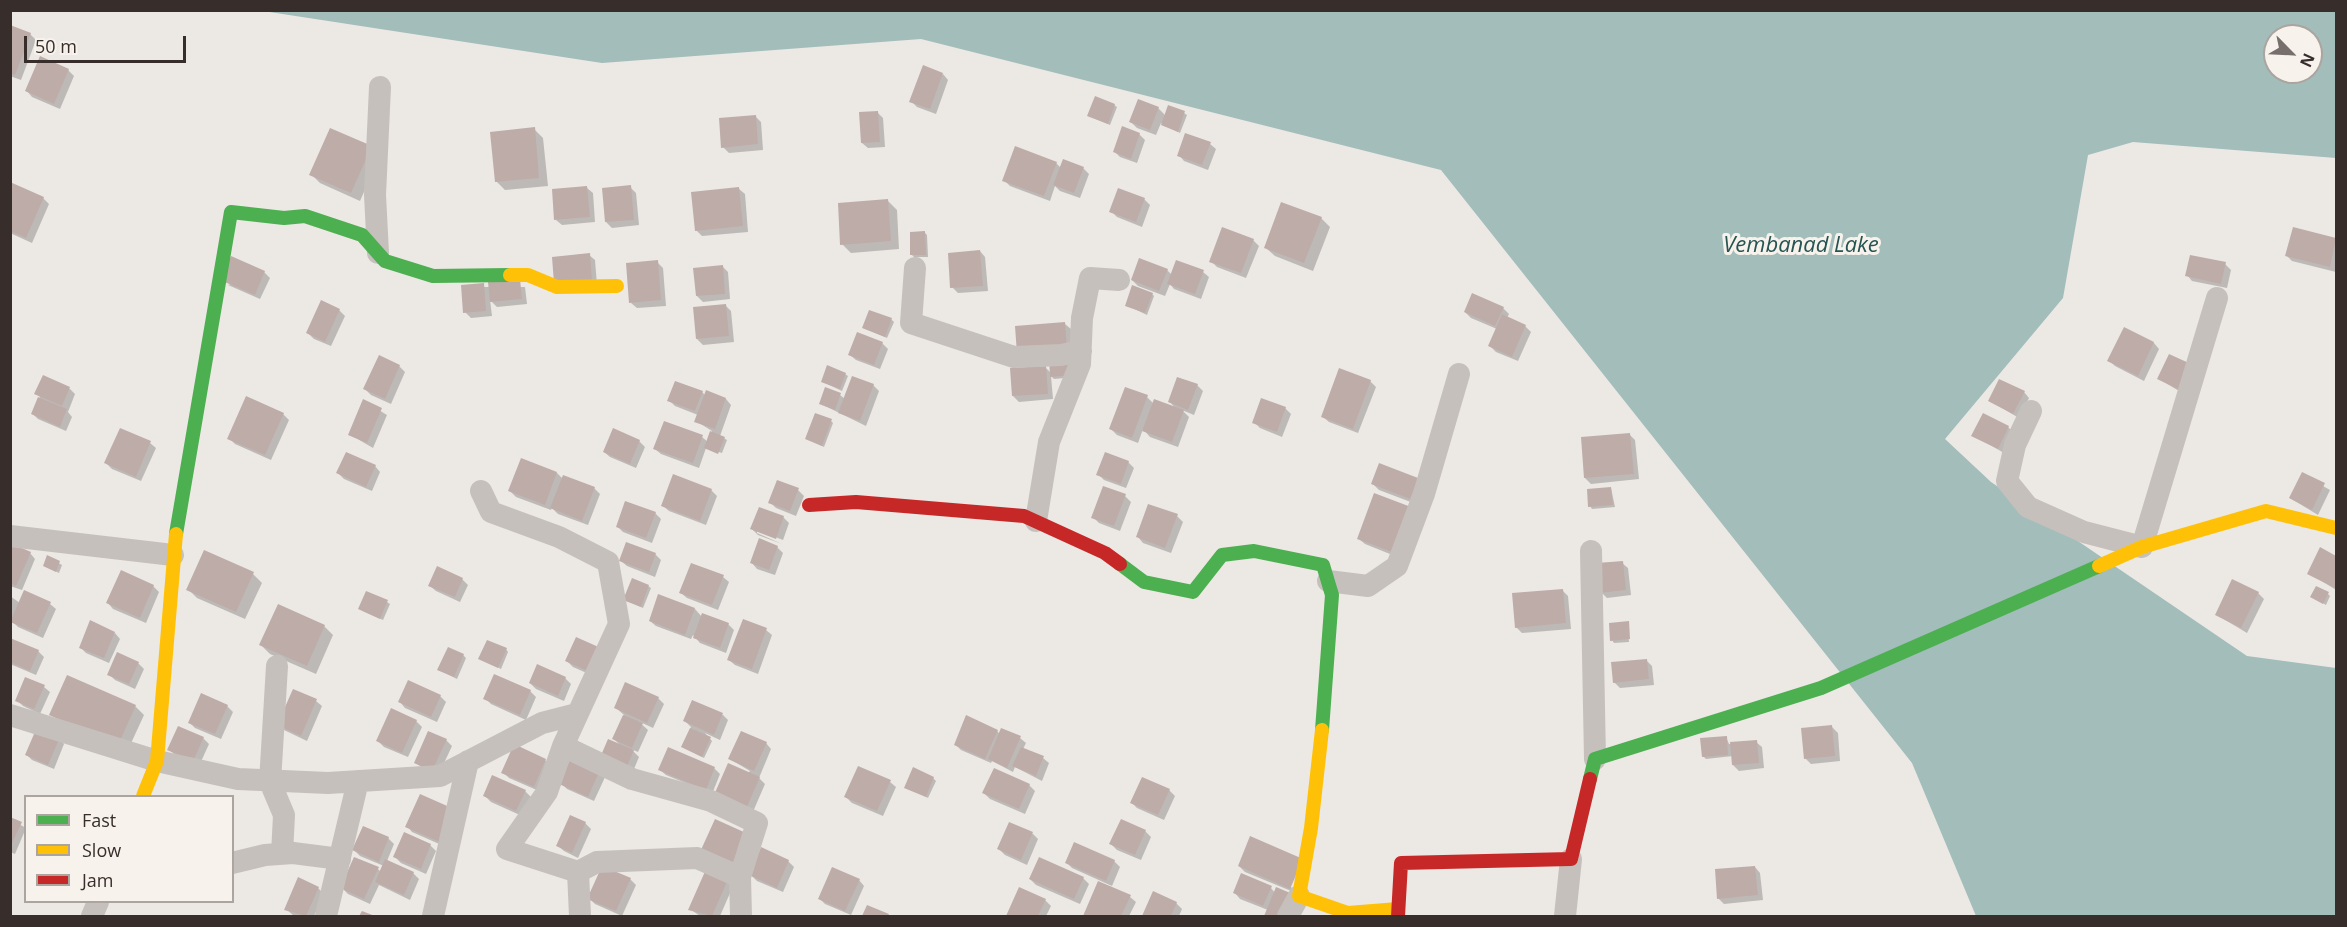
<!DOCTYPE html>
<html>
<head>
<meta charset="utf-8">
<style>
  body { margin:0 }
  #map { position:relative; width:2347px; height:927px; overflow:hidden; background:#ece8e4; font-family:"Open Sans",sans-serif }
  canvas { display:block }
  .frame { position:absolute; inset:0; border:12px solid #372e2b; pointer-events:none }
  .legend { position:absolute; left:24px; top:795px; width:210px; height:108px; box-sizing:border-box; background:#f8f2ec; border:2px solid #aba49f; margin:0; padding:8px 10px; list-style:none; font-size:18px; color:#372e2b }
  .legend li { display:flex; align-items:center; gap:12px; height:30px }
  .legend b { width:30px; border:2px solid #aba49f }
  .north { position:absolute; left:2263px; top:24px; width:60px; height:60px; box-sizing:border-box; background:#f8f2ec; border:2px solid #aba49f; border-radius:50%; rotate:114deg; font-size:16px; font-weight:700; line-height:24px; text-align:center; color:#372e2b }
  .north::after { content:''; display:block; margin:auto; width:21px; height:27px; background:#766f6c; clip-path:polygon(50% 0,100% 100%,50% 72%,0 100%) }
  .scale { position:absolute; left:24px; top:36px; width:162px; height:27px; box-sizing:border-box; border:3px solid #372e2b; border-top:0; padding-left:8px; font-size:18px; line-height:21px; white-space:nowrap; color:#372e2b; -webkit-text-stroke:4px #f8f2ec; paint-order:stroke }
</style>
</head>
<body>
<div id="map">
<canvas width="2347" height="927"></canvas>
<div class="frame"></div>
<ul class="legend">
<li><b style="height:8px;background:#4caf50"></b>Fast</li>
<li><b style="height:8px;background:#ffc107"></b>Slow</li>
<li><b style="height:8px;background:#c62828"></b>Jam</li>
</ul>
<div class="north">N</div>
<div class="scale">50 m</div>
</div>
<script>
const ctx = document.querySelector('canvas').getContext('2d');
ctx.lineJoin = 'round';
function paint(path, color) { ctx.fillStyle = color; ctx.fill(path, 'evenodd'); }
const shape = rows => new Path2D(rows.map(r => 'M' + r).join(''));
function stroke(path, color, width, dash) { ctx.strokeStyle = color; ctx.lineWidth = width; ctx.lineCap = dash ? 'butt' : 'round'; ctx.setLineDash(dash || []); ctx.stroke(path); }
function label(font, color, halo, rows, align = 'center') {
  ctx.font = font + ' "Open Sans",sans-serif'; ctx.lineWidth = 6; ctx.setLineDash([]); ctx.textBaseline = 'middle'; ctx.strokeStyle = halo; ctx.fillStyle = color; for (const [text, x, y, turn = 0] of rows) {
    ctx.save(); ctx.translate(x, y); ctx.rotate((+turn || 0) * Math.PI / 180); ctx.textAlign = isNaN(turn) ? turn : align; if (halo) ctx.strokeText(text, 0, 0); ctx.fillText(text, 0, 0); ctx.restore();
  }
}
paint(shape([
  [263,11,2336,11,2336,158,2133,142,2088,155,2063,298,1945,439,1991,482,2247,656,2336,668,2336,916,1976,916,1912,763,1441,170,921,39,602,63],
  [2275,36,2311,36,2311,72,2275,72]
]), '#a2bdba');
paint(shape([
  [10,27,30,34,36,40,21,80,10,76],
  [68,70,74,76,60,109,32,97,27,91],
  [943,74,948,80,936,114,917,107,911,101],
  [1114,105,1117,107,1110,125,1089,116],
  [1158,108,1166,116,1184,113,1187,115,1180,133,1161,123,1156,135,1137,128,1131,122],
  [878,113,883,118,885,147,868,148,862,143],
  [755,116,761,122,763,150,729,153,723,147],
  [534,129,543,138,548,186,505,190,496,181],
  [1139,134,1145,140,1137,163,1120,157,1114,151],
  [1210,144,1216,149,1208,170,1184,161,1179,155],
  [380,156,360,201,320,183,311,174],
  [1056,163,1061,168,1083,168,1089,174,1080,198,1060,191,1055,186,1050,201,1010,186,1004,180],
  [10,183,43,198,49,204,32,243,10,233],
  [630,187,636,193,639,225,612,228,606,222],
  [587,188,593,193,595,222,562,225,556,220],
  [739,189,745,194,748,232,702,236,696,230],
  [1144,199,1150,205,1142,227,1117,217,1111,211],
  [888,201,897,210,899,249,851,253,842,244],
  [1321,218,1330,227,1313,271,1275,256,1266,248],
  [2294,229,2336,240,2336,272,2292,261,2287,256],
  [925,233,927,235,928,257,914,257,912,255],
  [1253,240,1259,246,1246,278,1217,267,1211,261],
  [980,251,985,257,988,291,958,293,952,287],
  [589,255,595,260,597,285,561,288],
  [657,262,663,268,666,306,637,308,631,303],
  [2225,264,2231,270,2227,288,2192,281,2187,275],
  [722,266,728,272,730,299,703,302,697,296],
  [1167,270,1172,275,1203,272,1209,277,1201,299,1174,289,1170,284,1165,296,1138,286,1132,280],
  [264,272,270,278,260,299,228,285],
  [463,287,525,287,527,304,497,307,490,300,492,316,471,318,465,312],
  [1152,294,1154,296,1147,315,1126,305],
  [726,306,731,311,734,342,703,345,697,339],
  [1503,308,1509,314,1507,318,1525,326,1531,332,1518,361,1496,352,1490,346,1497,329,1471,318,1465,312],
  [339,310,345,316,331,346,314,339,308,333],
  [891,319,894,322,887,338,864,328],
  [1065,324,1071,329,1076,377,1054,379,1051,376,1053,399,1019,402,1013,396,1045,367,1052,374,1050,357],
  [2124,329,2154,343,2159,349,2144,381,2115,366,2109,360],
  [882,343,888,349,880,369,856,360,850,355],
  [2190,365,2184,394,2159,379],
  [399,366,405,372,391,404,371,395,365,389],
  [845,374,848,376,842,391,823,382],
  [44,377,70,389,75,394,68,412,72,417,66,431,38,419,32,413,40,397,36,393],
  [1370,381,1376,387,1358,433,1329,422,1323,417],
  [873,385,879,391,866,426,821,404,840,395,845,399],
  [1197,385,1203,391,1194,415,1182,410,1189,417,1178,447,1150,437,1143,429,1138,443,1117,435,1111,429,1147,397,1154,404,1176,409,1170,402],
  [702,392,706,396,707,392,726,399,731,405,720,436,727,440,722,453,706,448,699,468,661,454,655,449,702,437,708,442,712,431,696,421,698,415,675,406,669,400],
  [2024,392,2029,398,2019,418,1990,401],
  [364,401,387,415,373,448,349,434],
  [1285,408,1291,414,1282,437,1260,428,1254,422],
  [283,414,289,420,271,460,235,444,229,438],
  [831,421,833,423,824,447,807,439],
  [2008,427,2014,433,2004,453,1973,435],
  [1629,434,1635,440,1639,479,1591,484,1585,478],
  [639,441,645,447,636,468,610,457,604,452],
  [150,443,156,448,141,481,112,469,106,463],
  [521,460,557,473,563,479,594,488,600,494,588,525,558,514,552,508,551,510,516,497,510,491],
  [1128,462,1134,468,1126,488,1104,480,1098,474],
  [375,466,380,472,372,491,344,479,338,473],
  [2302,474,2330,490,2318,515,2290,498],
  [1418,479,1416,504,1379,490,1373,484],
  [1611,488,1615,507,1592,509,1590,506],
  [711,490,717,496,706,525,669,511,663,506],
  [798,490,804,496,796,516,776,508,770,502],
  [1375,495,1400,558,1365,544,1359,539],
  [1125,496,1131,502,1120,531,1099,523,1093,517],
  [655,513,661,519,652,543,623,532,617,526],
  [1177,516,1183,522,1171,553,1143,543,1138,537],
  [783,517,789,523,783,540,757,530,757,533,782,544,758,535,752,529],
  [10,545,30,553,35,559,22,590,10,586],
  [777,547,783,553,775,575,757,569,752,563],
  [2321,549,2336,557,2336,590,2309,573],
  [655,554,661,560,655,577,627,566,621,561],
  [48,557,62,565,59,573,44,566],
  [1622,563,1628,568,1631,595,1607,598,1601,592],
  [253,574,262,583,245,619,197,598,188,589],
  [723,577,729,582,718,610,687,598,681,593],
  [462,579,468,585,460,602,436,591,430,586],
  [153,586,159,592,146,623,113,609,108,603],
  [648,586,651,588,643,608,625,600],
  [1562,590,1568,596,1571,629,1522,633,1516,627],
  [2258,593,2264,599,2247,633,2217,615],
  [2328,594,2330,596,2326,605,2312,597],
  [10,596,20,603,50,604,56,609,43,638,18,627,12,621,10,625],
  [387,602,390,604,383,620,363,611],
  [695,609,702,617,728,624,734,630,726,653,700,643,693,635,691,639,656,626,650,621],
  [1627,623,1629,642,1614,643,1612,640],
  [324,626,333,635,316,674,270,654,261,645],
  [766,630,772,635,758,674,735,665,729,660],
  [115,633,120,639,109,663,86,653,80,647],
  [10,639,38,651,44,657,36,675,10,664],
  [506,649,508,652,501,669,480,659],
  [463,655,466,658,457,679,439,670],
  [608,656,598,678,573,667,567,661],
  [1646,660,1652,666,1654,685,1620,688,1614,682],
  [138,663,144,669,135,689,115,680,109,674],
  [565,678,571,684,564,701,536,689,530,683],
  [44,687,50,692,40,714,23,706,17,700],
  [530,691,536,697,526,720,491,704,485,698],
  [440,696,446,702,437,722,405,708,400,702],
  [658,698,664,704,653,728,638,721,648,730,638,752,631,749,639,757,631,776,621,746,614,739,624,715,615,707],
  [316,701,322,706,307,741,284,730,278,725],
  [693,702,723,715,728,720,720,740,705,733,712,741,704,758,683,747,691,727,685,721],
  [135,706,144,715,127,752,60,723],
  [227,706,233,712,221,739,195,728,189,722],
  [416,721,422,727,408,757,384,747,378,741],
  [1832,727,1838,733,1840,761,1811,764,1805,758],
  [997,731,1000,734,1020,738,1026,743,1023,749,1043,758,1049,763,1042,781,1015,767,1013,772,992,761,991,763,961,750,955,744],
  [1726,737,1729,744,1756,742,1762,747,1764,768,1739,771,1733,765,1733,756,1706,759,1703,756],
  [59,738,64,744,54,769,32,760,26,754],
  [203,738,209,744,199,766,175,755,169,749],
  [446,740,452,746,438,776,415,763],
  [766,743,771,749,759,778,765,784,752,814,721,801,750,771,730,759],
  [572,757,606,775,594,801,567,789,561,783],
  [545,760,550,766,539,791,509,778,503,772],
  [714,768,720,774,712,794,666,775,660,770],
  [933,778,936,781,928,798,906,787],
  [890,782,896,787,883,816,852,803,846,797],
  [1029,785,1035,791,1025,814,990,799,984,793],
  [1169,790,1175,796,1164,820,1137,808,1132,803],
  [525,791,531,797,522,816,491,802,485,796],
  [459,816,446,847,412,832,407,826],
  [10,819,26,828,15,854,10,852],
  [1122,821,1145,831,1151,837,1141,860,1117,850,1111,844],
  [585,823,591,829,578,858,564,851,558,846],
  [1010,824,1033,834,1038,839,1027,865,1005,855,999,849],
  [364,828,388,838,394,844,387,861,413,873,419,879,410,900,379,885,370,904,348,894,342,888,378,869,381,872,384,866,360,856,354,850],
  [1251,838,1296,893,1245,872,1239,866],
  [1075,844,1114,861,1120,867,1112,886,1072,868,1066,862],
  [430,845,436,851,426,874,401,863,395,857],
  [788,861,794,867,783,892,757,881,751,875],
  [1755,867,1760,873,1763,900,1724,904,1718,898],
  [1083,878,1089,884,1080,904,1036,885,1030,879],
  [630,879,636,885,622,916,595,904,589,898],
  [729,879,734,884,720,916,700,916,690,909],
  [859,880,864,886,851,915,825,904,819,898],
  [1099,883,1130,897,1136,902,1129,916,1085,916],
  [318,888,324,894,314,916,294,916,286,909],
  [1271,888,1294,916,1267,916,1268,910,1240,899,1235,893],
  [1020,889,1045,900,1051,906,1046,916,1008,916],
  [1154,893,1176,903,1182,909,1179,916,1144,916]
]), '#0003');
paint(shape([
  [10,25,31,33,15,75,10,73],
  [40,56,69,69,54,104,25,91],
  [923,65,943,73,930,109,909,102],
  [1095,96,1115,104,1108,124,1087,116],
  [1138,99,1159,107,1150,130,1129,122],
  [1168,105,1185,111,1178,132,1161,125],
  [878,111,880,142,861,143,859,112],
  [756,115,758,144,721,148,719,118],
  [1122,126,1140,133,1131,159,1113,152],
  [535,127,539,178,495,182,490,132],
  [330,128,372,146,351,193,309,175],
  [1185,133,1211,142,1202,165,1177,156],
  [1015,146,1057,162,1044,196,1002,181],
  [1063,159,1084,167,1074,193,1053,185],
  [10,182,44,197,26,238,10,231],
  [631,185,634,220,605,222,602,188],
  [587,186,590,217,554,220,552,189],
  [739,187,743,226,695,231,691,192],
  [1118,188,1145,198,1136,222,1109,212],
  [888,199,891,241,840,245,838,203],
  [1281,202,1322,217,1304,263,1264,248],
  [1222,227,1254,239,1241,273,1209,262],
  [2293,227,2336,238,2330,267,2285,256],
  [925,231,926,255,910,255,910,232],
  [980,250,983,286,950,288,948,253],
  [590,253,592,280,554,283,552,257],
  [2190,255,2226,262,2221,284,2185,276],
  [231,256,265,271,255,295,220,280],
  [1139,258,1168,269,1159,291,1131,280],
  [658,260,661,300,629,303,626,263],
  [1176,260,1204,270,1195,294,1167,284],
  [723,265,725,294,696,296,693,268],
  [520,279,522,299,490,302,488,282],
  [484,283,486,311,463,313,461,285],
  [1132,285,1153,293,1145,313,1125,306],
  [1472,293,1504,307,1495,326,1464,312],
  [321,300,340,309,325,342,306,333],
  [726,304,729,336,696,339,693,307],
  [869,310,892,318,885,337,862,328],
  [1502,314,1526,325,1512,357,1488,346],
  [1065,322,1067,350,1017,354,1015,326],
  [2124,327,2154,342,2138,376,2107,361],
  [857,332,883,342,874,365,848,355],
  [2169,354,2191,364,2178,389,2157,379],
  [379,355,400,365,385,399,363,389],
  [1073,356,1075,375,1050,377,1049,358],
  [827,365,846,373,840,389,821,382],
  [1046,366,1048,394,1012,396,1010,368],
  [1339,368,1371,380,1353,429,1321,417],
  [43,375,70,387,62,406,34,394],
  [852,376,874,384,860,421,838,413],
  [1177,377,1198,384,1188,410,1168,402],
  [1999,379,2025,391,2013,414,1988,401],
  [675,381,703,391,695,411,667,401],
  [825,387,841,393,835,410,819,404],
  [1125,387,1148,395,1132,438,1109,429],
  [706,390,726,398,715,429,694,422],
  [246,396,284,413,265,455,227,439],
  [38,397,67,409,60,427,31,414],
  [1261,398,1286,407,1277,432,1252,423],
  [363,399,382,408,367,443,348,435],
  [1154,399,1184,410,1172,442,1142,431],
  [815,413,832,419,822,446,805,439],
  [1983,413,2009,426,1998,449,1971,436],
  [664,421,703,435,693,463,653,449],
  [120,428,151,441,136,477,104,463],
  [613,428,640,440,630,464,603,452],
  [710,431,725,437,718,454,704,448],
  [1630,433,1634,474,1584,478,1581,437],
  [346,452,376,465,366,487,336,473],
  [1105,452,1129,461,1121,484,1096,475],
  [521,458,557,472,545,505,508,491],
  [1379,463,1418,478,1410,499,1371,484],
  [2302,472,2325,483,2312,510,2289,498],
  [673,474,712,489,700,521,661,506],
  [563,475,595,487,582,521,550,508],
  [777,480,799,488,790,511,768,503],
  [1103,486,1126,494,1114,526,1091,518],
  [1611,487,1613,505,1588,507,1587,489],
  [1374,493,1411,507,1395,553,1357,539],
  [625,501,656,512,646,538,616,527],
  [1148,504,1178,514,1165,548,1136,537],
  [759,507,784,516,776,539,750,529],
  [759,538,778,546,769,570,750,563],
  [626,542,656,553,649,572,619,561],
  [10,543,31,552,16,586,10,583],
  [2320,547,2336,556,2335,588,2307,574],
  [204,550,254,572,236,612,186,590],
  [47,555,60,561,56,572,43,566],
  [1623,561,1626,590,1599,593,1597,563],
  [691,563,724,575,712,605,679,593],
  [437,566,463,578,455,597,428,586],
  [121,570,154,585,140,618,106,603],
  [632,578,649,585,641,607,623,600],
  [2232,579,2259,592,2241,628,2215,615],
  [2316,586,2329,592,2323,604,2310,597],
  [1563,589,1566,623,1515,628,1512,593],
  [24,590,51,602,37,633,10,622],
  [366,591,388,600,380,619,358,609],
  [658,594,695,608,685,635,649,621],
  [278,604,325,625,307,666,259,645],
  [702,613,729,623,720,648,693,638],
  [743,619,767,628,752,669,727,660],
  [90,620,115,632,104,658,79,648],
  [1629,621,1630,639,1610,641,1609,623],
  [576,637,603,649,592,673,565,661],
  [10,638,39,650,30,671,10,662],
  [487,640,507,648,498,668,478,659],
  [448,647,464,654,454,677,437,670],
  [117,652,139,662,129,684,107,675],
  [1647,659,1649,679,1613,683,1611,662],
  [537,664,566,677,558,696,529,683],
  [494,674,531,690,520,715,483,699],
  [67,675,136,705,118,745,49,715],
  [25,677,45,685,34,709,15,701],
  [408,680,441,695,431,717,398,702],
  [625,682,659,697,647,723,614,708],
  [293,689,317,699,301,736,277,725],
  [201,693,228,705,215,734,188,723],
  [692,700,723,713,714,735,683,721],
  [391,708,417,720,402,753,376,741],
  [623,715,643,723,632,748,612,739],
  [966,715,998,730,985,759,954,745],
  [1832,725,1835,756,1804,759,1801,728],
  [178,726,204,737,193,761,167,750],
  [37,727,60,737,48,765,25,755],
  [690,728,711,737,702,757,681,747],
  [1001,728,1021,736,1007,768,988,759],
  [428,731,447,739,432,771,414,763],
  [741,731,767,742,754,771,728,759],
  [1727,736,1728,755,1702,757,1700,738],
  [608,739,634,750,625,771,599,760],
  [1757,740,1759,763,1732,765,1730,742],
  [514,744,546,759,534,787,501,773],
  [668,747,715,767,706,790,658,770],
  [1021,747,1044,756,1036,776,1012,766],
  [572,755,601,768,588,797,559,784],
  [728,763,760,777,746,809,714,795],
  [858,766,891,780,877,811,844,797],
  [913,767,934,777,926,797,904,788],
  [994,768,1030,784,1019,809,982,793],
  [492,775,526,790,516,811,483,796],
  [1142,777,1170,789,1158,815,1130,803],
  [420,794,454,809,440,842,405,827],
  [570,815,586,822,572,853,556,846],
  [10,817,22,822,10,847],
  [715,819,746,833,732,866,700,852],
  [1121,819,1146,830,1135,855,1109,844],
  [1009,822,1033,832,1021,860,997,849],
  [363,826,389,837,379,862,352,850],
  [404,832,431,844,421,869,393,857],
  [1250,836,1303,859,1290,889,1238,866],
  [1074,842,1115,860,1106,881,1065,863],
  [761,847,789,860,777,888,749,875],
  [354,857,379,867,364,899,340,888],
  [1039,857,1084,877,1074,899,1029,879],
  [385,859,414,872,404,895,375,882],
  [602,866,631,878,616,911,587,899],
  [1755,866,1758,895,1717,899,1715,869],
  [707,867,729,877,712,916,688,910],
  [832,867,860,879,845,911,818,899],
  [1241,873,1272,886,1263,906,1233,893],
  [298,877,319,887,306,916,284,910],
  [1098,881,1131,895,1121,916,1083,916],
  [1019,887,1046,899,1038,916,1006,916],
  [1276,887,1295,895,1286,916,1264,916],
  [1153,891,1177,902,1171,916,1142,916],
  [867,905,889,914,888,916,862,916],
  [362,911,375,916,359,916]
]), '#beaca8');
stroke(shape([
  [378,253,375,195,380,87],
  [915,268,911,323,1014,357,1061,355,1081,351],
  [2031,411,2015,445,2007,481,2028,507,2084,532,2142,547,2217,298],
  [481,491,491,512,559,537,608,562,619,624,563,746,547,792,507,849,578,872,597,862,697,858,740,877,741,916],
  [1036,521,1049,442,1080,364,1082,318,1090,278,1119,280],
  [10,536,173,555],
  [1591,551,1595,759],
  [1328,581,1368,586,1397,566,1424,494,1459,374],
  [277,666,270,782,284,815,282,854],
  [10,715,157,761,238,779,328,783,440,776,542,723,577,714],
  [563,746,632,779,711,801,757,823,740,877],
  [232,863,265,855,293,853,340,859],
  [578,872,580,916],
  [92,916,98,902],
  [326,916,358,781],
  [433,916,468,761],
  [1288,916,1299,896],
  [1565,916,1571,859]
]), '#c6c0bc', 22);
stroke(shape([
  [176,534,231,212,284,218,305,216,362,235,385,261,433,276,510,275],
  [1120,564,1144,582,1193,592,1222,555,1254,551,1323,565,1332,595,1322,730],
  [1590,779,1595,759,1821,688,2099,566]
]), '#4caf50', 14);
stroke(shape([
  [510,275,528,275,557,287,617,286],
  [2099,566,2142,547,2266,511,2336,528],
  [1322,730,1311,828,1299,896,1348,913,1398,909],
  [143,796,157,761,176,534]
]), '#ffc107', 14);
stroke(shape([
  [809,505,856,502,1024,516,1105,553,1120,564],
  [1398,916,1401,863,1571,859,1590,779]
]), '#c62828', 14);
label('italic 22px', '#255452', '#f8f2ec', [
  ["Vembanad Lake",1801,246]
]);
</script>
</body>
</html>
